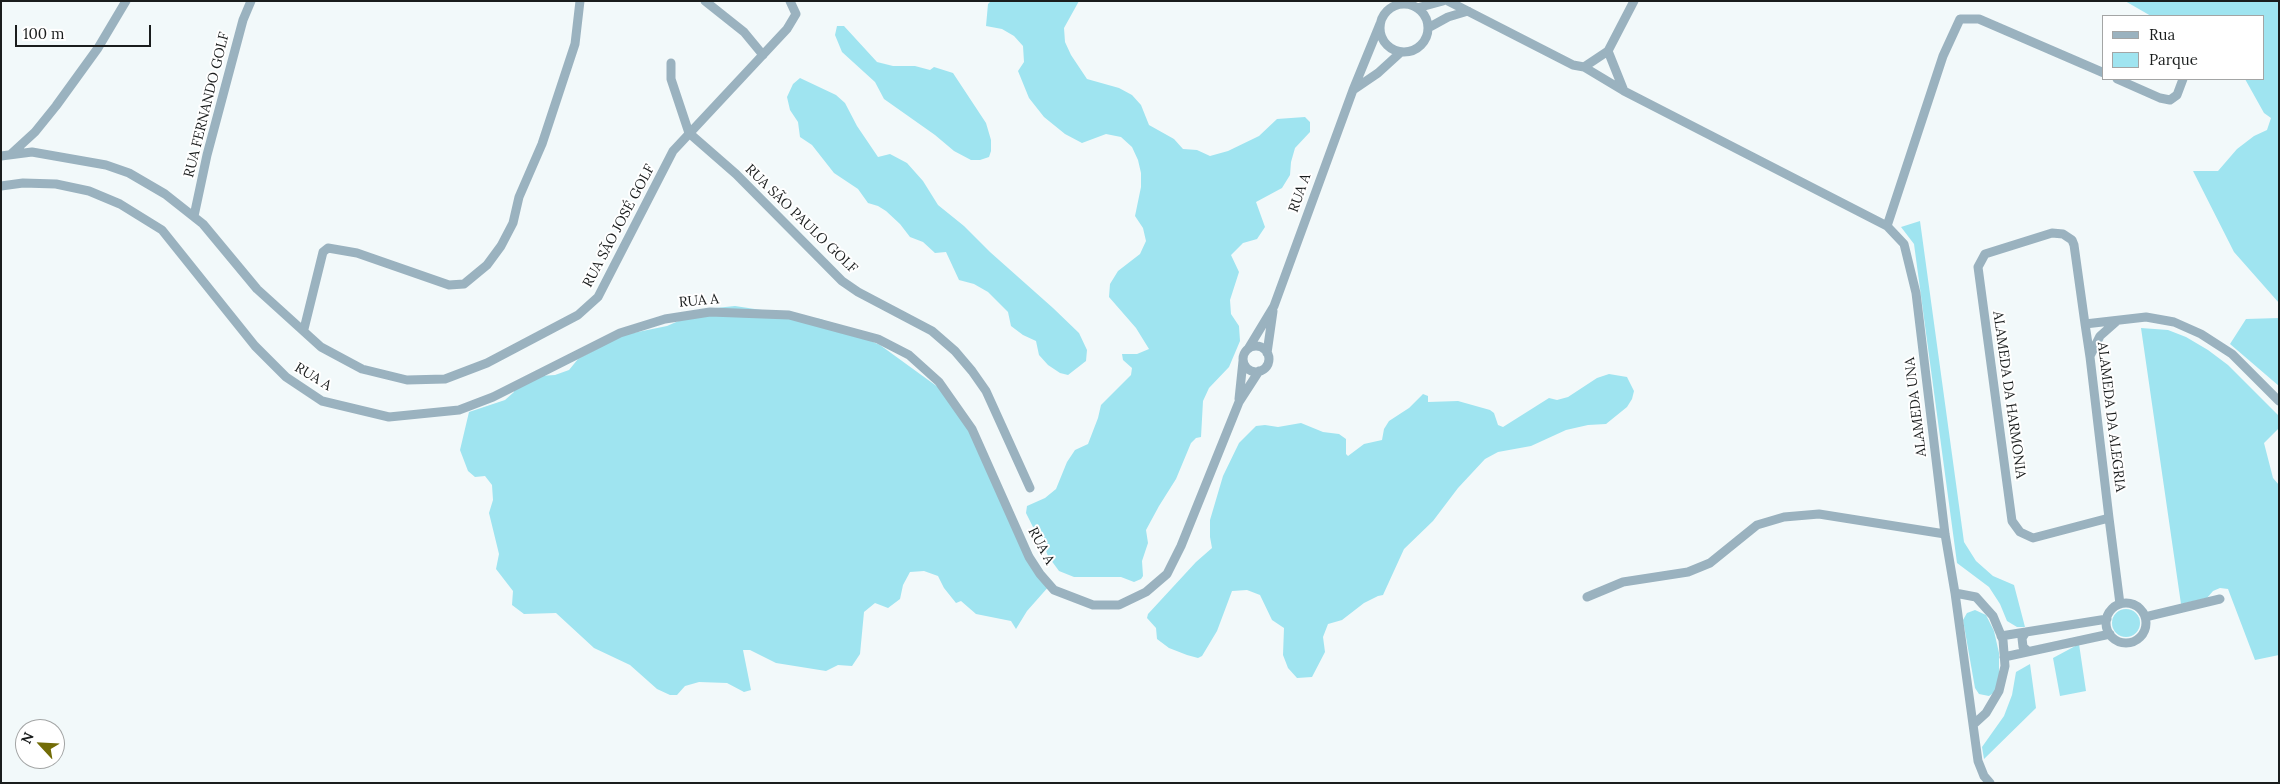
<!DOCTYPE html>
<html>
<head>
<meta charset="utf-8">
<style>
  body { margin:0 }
  #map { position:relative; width:2280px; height:784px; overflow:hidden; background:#f2f9fa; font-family:Lora,serif }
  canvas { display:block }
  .frame { position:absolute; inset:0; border:2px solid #1a1d1d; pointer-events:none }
  .legend { position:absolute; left:2102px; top:15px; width:162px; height:65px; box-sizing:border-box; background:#fff; border:1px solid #a3a5a5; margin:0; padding:6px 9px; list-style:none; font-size:15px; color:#1a1d1d }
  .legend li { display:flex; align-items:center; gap:10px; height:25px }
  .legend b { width:25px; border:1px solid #a3a5a5 }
  .north { position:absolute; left:15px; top:719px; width:50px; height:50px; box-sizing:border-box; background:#fff; border:1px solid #a3a5a5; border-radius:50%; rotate:295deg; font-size:14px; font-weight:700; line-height:20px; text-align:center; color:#1a1d1d }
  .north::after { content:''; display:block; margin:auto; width:18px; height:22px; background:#726c07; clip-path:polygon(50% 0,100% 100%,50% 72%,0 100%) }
  .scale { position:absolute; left:15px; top:25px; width:136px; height:22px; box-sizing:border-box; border:2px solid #1a1d1d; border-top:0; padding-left:6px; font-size:15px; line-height:18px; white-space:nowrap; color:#1a1d1d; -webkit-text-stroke:4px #fff; paint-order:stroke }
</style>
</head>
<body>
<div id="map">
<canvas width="2280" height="784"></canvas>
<div class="frame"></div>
<ul class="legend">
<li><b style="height:6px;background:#9ab2bf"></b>Rua</li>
<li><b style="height:14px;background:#9fe4f0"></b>Parque</li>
</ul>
<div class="north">N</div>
<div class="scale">100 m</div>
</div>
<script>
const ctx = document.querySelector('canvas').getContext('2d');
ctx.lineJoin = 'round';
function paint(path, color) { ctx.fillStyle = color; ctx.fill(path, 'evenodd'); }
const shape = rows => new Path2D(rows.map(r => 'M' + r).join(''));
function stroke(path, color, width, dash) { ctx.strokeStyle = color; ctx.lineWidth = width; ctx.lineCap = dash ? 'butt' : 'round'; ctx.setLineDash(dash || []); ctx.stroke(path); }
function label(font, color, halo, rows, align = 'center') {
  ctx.font = font + ' Lora,serif'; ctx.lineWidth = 4; ctx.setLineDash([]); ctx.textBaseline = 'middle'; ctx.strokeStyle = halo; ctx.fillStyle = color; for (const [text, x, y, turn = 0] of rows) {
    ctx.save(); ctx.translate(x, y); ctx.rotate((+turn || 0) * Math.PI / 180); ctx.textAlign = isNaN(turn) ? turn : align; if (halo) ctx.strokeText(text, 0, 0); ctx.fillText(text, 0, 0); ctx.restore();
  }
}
paint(shape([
  [991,1,1079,1,1064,28,1065,42,1071,55,1087,79,1119,88,1132,95,1141,105,1149,125,1174,139,1183,149,1197,150,1210,156,1228,151,1259,136,1277,119,1305,117,1310,122,1310,132,1295,148,1291,162,1290,175,1282,188,1256,202,1265,227,1257,239,1243,243,1231,255,1239,272,1230,300,1231,314,1239,326,1240,341,1229,367,1209,388,1203,401,1201,437,1196,438,1191,443,1176,479,1159,506,1146,530,1148,543,1142,561,1143,576,1141,579,1134,582,1121,577,1074,577,1059,571,1048,556,1041,537,1033,527,1026,513,1027,506,1045,498,1056,489,1067,462,1075,450,1088,444,1098,418,1101,405,1131,375,1132,368,1123,360,1122,354,1137,354,1149,349,1136,328,1109,297,1110,284,1118,271,1140,254,1146,241,1143,228,1135,216,1141,187,1141,173,1138,160,1132,147,1121,137,1106,134,1082,143,1065,134,1044,117,1029,98,1018,71,1024,62,1023,46,1014,36,1002,29,986,26,988,4],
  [2125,1,2279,1,2279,303,2234,252,2193,171,2218,171,2237,149,2254,136,2267,130,2271,118,2264,113,2245,79,2264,79,2264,16,2151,16],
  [837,26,844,26,877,62,893,66,915,66,930,70,934,67,953,73,986,123,991,140,991,151,989,157,980,160,971,160,954,151,935,135,884,99,875,82,842,52,835,35],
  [800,78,836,95,845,103,857,126,878,157,890,154,907,163,923,181,938,205,964,226,990,252,1053,308,1079,333,1087,350,1086,361,1068,375,1060,373,1048,365,1039,355,1036,341,1023,335,1011,326,1008,312,988,292,974,284,959,280,946,252,935,253,923,242,910,237,900,224,886,211,878,206,868,203,858,189,834,173,812,145,800,137,798,122,790,110,787,97,793,84],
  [1920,221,1964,542,1976,561,1993,576,2014,585,2025,627,2017,627,2007,621,2000,604,1989,587,1957,563,1914,244,1901,227],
  [735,306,821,319,880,345,942,390,968,424,1018,539,1050,585,1027,611,1016,629,1011,621,976,614,961,601,956,603,944,588,938,576,924,571,910,572,903,585,900,599,888,608,875,603,864,612,860,654,852,666,838,665,826,671,776,663,750,650,743,650,751,690,744,692,727,683,699,682,685,686,677,695,670,695,657,689,630,665,594,648,556,613,524,614,512,605,513,591,496,569,499,554,489,513,493,500,492,485,485,476,475,477,468,471,460,450,469,412,505,400,514,392,514,386,540,376,555,375,569,370,578,359,623,335,667,326,706,309],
  [2279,318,2279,386,2230,344,2246,319],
  [2141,328,2168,330,2186,337,2208,350,2228,365,2279,416,2279,428,2264,443,2273,478,2279,485,2279,655,2255,660,2228,589,2220,588,2213,591,2207,598,2181,604],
  [1609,374,1627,377,1634,391,1632,399,1627,407,1606,424,1588,425,1566,430,1531,446,1498,452,1485,459,1458,488,1433,521,1404,549,1383,595,1378,596,1364,603,1342,620,1328,624,1323,637,1325,652,1312,677,1297,678,1288,668,1283,655,1284,628,1272,620,1260,595,1247,590,1232,591,1217,631,1202,656,1198,658,1187,655,1169,648,1157,639,1156,628,1147,618,1148,614,1196,562,1212,548,1210,537,1210,520,1223,476,1239,443,1256,426,1265,425,1278,427,1301,423,1323,432,1339,434,1346,439,1346,454,1348,456,1364,444,1382,440,1384,429,1389,421,1409,408,1423,394,1428,396,1428,402,1458,401,1490,410,1494,413,1498,425,1503,427,1549,398,1557,400,1568,397,1597,378],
  '2112 623a14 14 0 1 1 28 0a14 14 0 1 1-28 0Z',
  [1975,610,1986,615,1994,631,1999,653,1999,677,1995,692,1989,696,1979,694,1975,688,1963,620,1967,613],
  [2079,644,2086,691,2060,696,2053,658],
  [2030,664,2036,708,1984,759,1982,747,2004,716,2012,695,2016,672]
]), '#9fe4f0');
stroke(shape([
  [705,1,744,32,763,55],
  [1448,1,1573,65,1584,67,1608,51,1634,1],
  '1380 28a24 24 0 1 1 48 0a24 24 0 1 1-48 0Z',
  [1417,8,1443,1],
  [1428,28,1448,17,1468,11],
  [1608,51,1624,91],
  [671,63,671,79,689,133,736,174,842,281,858,292,932,331,955,351,972,371,986,391,1030,488],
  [1584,67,1624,91,1887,226,1904,244,1916,293,1945,534,1955,593,1978,761,1984,776,1990,783],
  [2117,79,2160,98,2170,100,2177,95,2183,79],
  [1353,90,1378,73,1401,52],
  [11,154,35,132,56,106,98,48,126,1],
  [1,156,32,152,106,165,129,173,165,194,203,224,257,289,321,347,362,369,407,380,445,379,487,363,578,315,598,297,673,151,787,29,796,14,790,1],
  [1,186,23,183,56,184,89,191,120,204,162,230,255,346,286,377,322,401,389,417,459,410,493,397,620,333,665,319,710,312,789,315,878,339,909,355,939,382,972,429,1029,557,1040,574,1054,590,1093,605,1119,605,1146,592,1167,574,1181,546,1239,402,1259,371],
  [194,216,207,155,243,20,251,1],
  [1887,226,1943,56,1960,19,1979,19,2104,73],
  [2085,324,2146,317,2174,322,2201,334,2232,354,2279,401],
  [304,329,323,252,328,248,357,253,449,285,464,284,487,265,501,246,513,223,519,197,542,144,575,44,580,1],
  '1243 359a13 13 0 1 1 26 0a13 13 0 1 1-26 0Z',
  [1248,349,1274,306,1353,90,1380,24],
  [1267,353,1273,311],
  [2090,356,2100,336,2117,321],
  [1239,399,1243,361],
  [2109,518,2033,538,2020,532,2012,521,1978,267,1985,254,2052,233,2063,234,2072,240,2074,245,2085,324,2090,357,2109,518,2120,604],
  [1955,593,1976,597,1993,616,2003,640,2005,666,1999,691,1986,713,1974,724],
  [1587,597,1623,582,1688,572,1710,563,1757,525,1784,517,1819,514,1945,534],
  '2106 623a20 20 0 1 1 40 0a20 20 0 1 1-40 0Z',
  [2145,617,2220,599],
  [2026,632,2022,638,2023,647,2028,651],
  [2001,636,2107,619],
  [2004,657,2110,634]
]), '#9ab2bf', 9);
label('14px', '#1a1d1d', '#fff', [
  ["RUA FERNANDO GOLF",207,105,-76],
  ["RUA A",1300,193,-70],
  ["RUA SÃO PAULO GOLF",801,219,44],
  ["RUA SÃO JOSÉ GOLF",619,226,-62],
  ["RUA A",699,301,-5],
  ["RUA A",313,377,31],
  ["ALAMEDA DA HARMONIA",2009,395,82],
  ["ALAMEDA UNA",1916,407,-97],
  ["ALAMEDA DA ALEGRIA",2111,417,83],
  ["RUA A",1041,546,62]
]);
</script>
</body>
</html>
